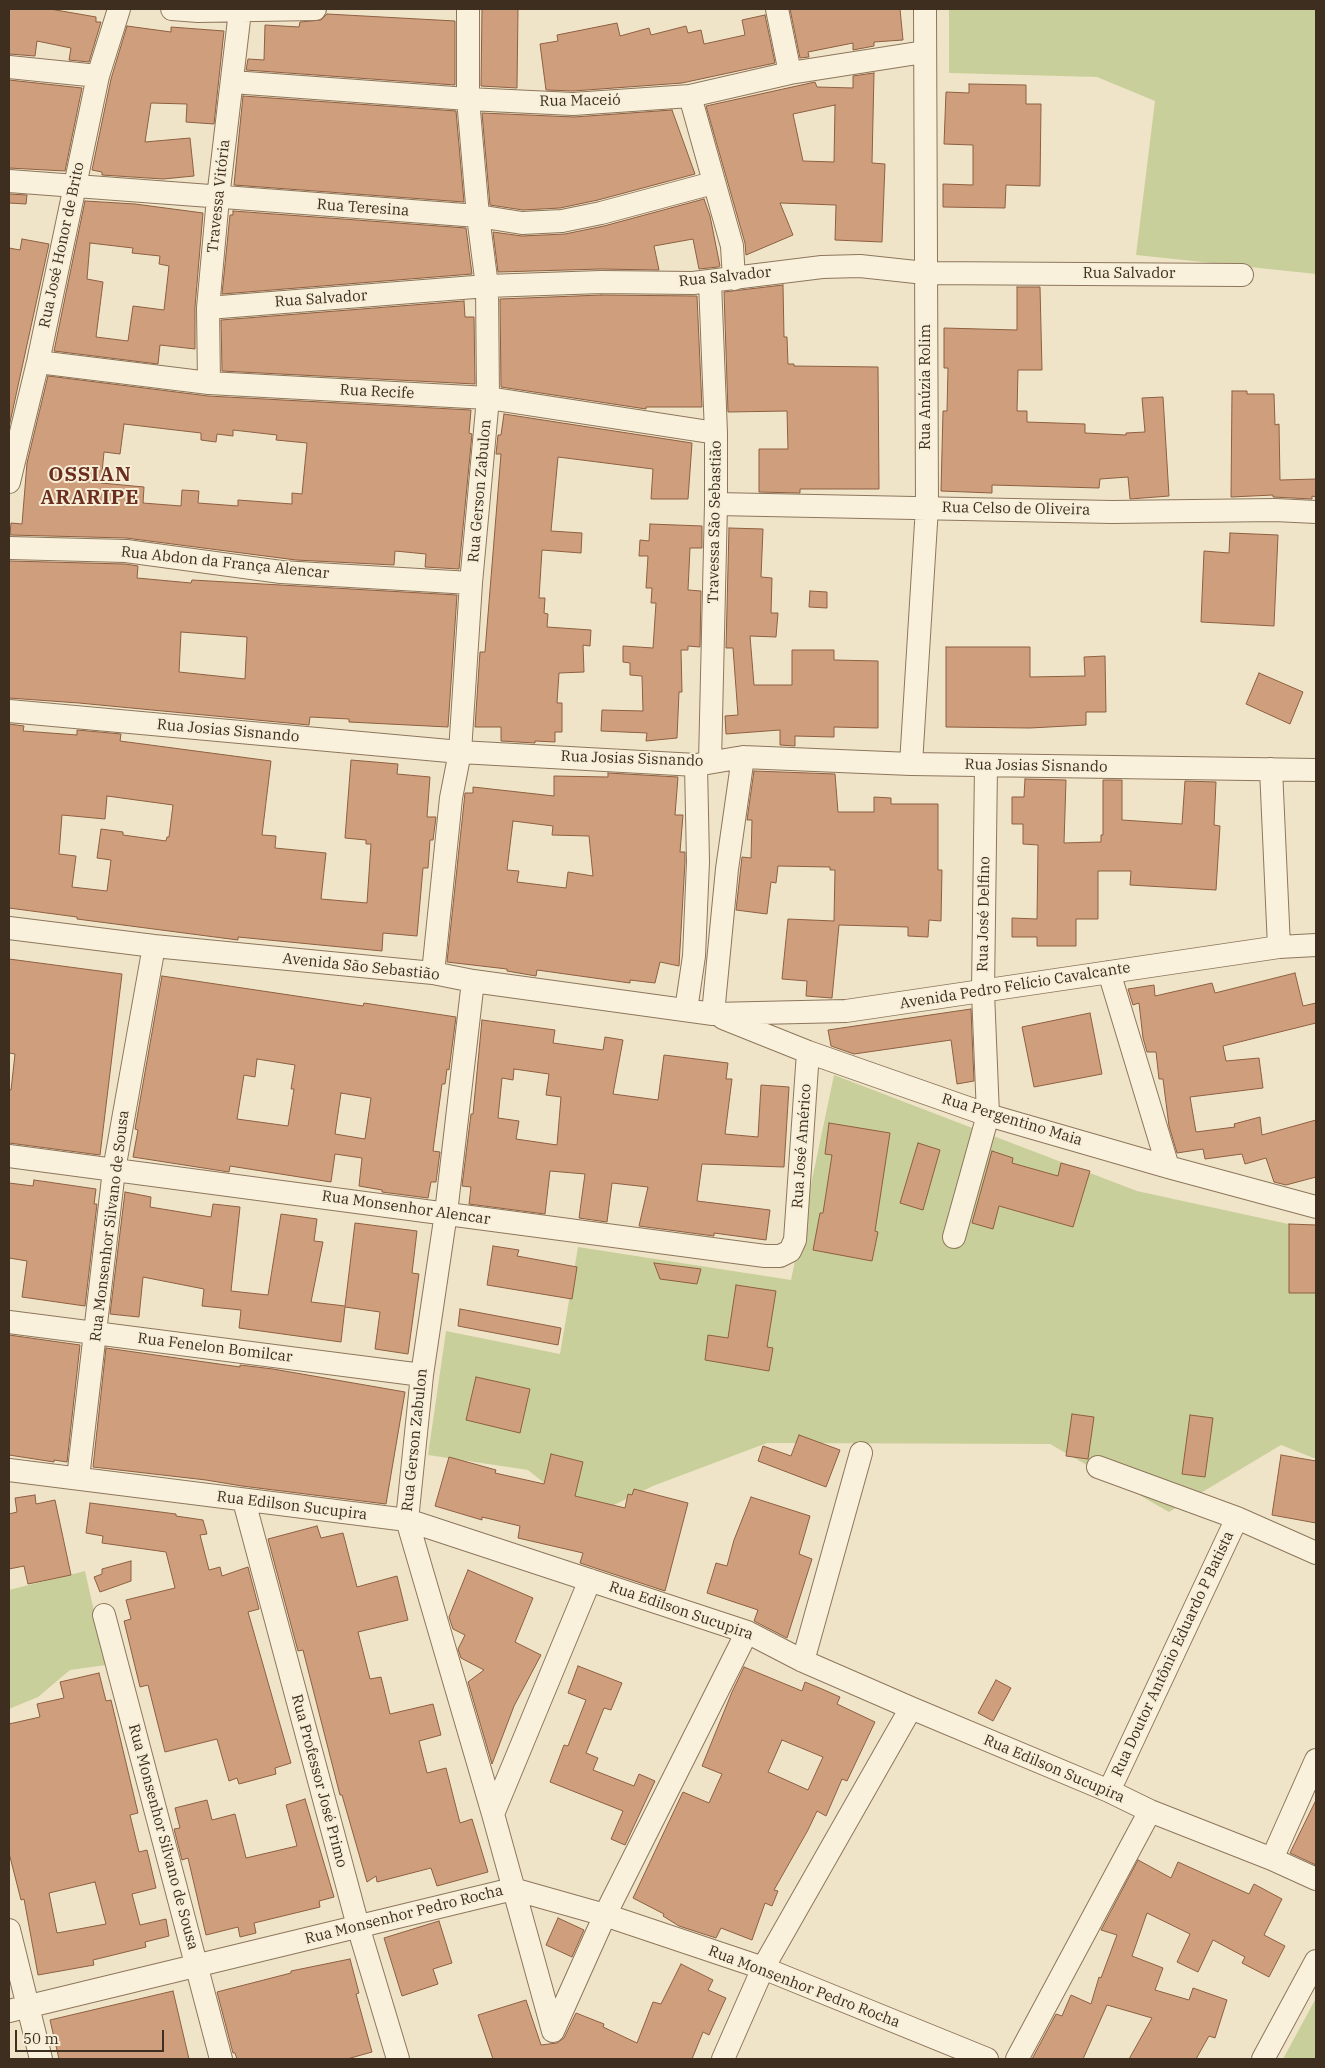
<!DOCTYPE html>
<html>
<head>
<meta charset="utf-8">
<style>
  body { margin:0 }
  #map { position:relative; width:1325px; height:2068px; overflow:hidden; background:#f0e4c8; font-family:"IBM Plex Serif",serif }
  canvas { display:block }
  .frame { position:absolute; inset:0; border:10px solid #3d2e20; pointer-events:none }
  .scale { position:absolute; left:15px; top:2030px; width:149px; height:22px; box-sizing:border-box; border:2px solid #3d2e20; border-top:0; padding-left:6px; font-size:15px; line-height:18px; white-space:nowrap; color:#3d2e20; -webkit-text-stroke:4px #f7eed8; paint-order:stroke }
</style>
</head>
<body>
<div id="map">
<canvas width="1325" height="2068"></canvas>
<div class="frame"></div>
<div class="scale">50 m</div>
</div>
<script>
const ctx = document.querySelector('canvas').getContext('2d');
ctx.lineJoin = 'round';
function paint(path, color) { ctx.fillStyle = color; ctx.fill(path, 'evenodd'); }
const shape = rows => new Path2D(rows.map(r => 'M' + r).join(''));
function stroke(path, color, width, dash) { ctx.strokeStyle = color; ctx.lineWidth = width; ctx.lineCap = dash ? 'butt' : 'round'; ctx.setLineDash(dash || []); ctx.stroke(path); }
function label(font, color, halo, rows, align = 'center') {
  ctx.font = font + ' "IBM Plex Serif",serif'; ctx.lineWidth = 4; ctx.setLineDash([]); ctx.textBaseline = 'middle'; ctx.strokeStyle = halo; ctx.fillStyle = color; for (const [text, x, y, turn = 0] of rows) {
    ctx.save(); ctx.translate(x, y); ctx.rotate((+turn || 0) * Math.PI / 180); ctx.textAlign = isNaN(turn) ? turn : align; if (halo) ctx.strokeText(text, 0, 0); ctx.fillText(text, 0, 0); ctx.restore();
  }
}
paint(shape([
  [949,9,1316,9,1316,274,1136,255,1155,101,1097,77,949,73],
  [834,1075,1137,1191,1316,1230,1316,1459,1281,1445,1169,1512,1050,1444,767,1443,653,1486,587,1518,528,1470,428,1455,446,1331,560,1354,578,1247,791,1280],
  [85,1571,106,1665,70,1670,38,1697,9,1709,9,1590],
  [1316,1998,1316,2059,1283,2059]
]), '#c9cf9b');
const building = shape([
  [9,9,50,9,96,17,96,22,101,22,89,62,69,60,71,48,37,41,35,56,9,54,9,9],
  [482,9,518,9,517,88,481,86,482,9],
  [790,9,900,9,903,40,874,42,874,46,853,50,853,43,808,52,809,57,800,58,790,9],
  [327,14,455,21,455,85,246,70,248,59,264,60,265,25,299,27,300,22,321,20,327,14],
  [765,15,775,63,682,83,573,91,546,90,540,44,558,41,557,35,617,23,620,36,649,28,651,35,686,26,688,33,701,30,704,44,745,35,742,20,765,15],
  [127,26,171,32,171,27,224,31,214,124,186,122,187,104,151,103,145,142,190,138,194,176,163,179,102,175,102,172,92,170,111,79,127,26],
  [874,73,872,163,885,164,882,242,835,240,836,205,780,203,793,235,746,255,745,243,706,106,815,82,817,87,853,88,853,76,874,73],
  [835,105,834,162,803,161,793,114,835,105],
  [9,80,82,88,65,171,9,168,9,80],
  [969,84,1026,85,1026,104,1041,104,1040,186,1006,185,1005,208,943,207,943,184,973,185,973,145,944,144,946,92,969,93,969,84],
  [243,96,456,111,464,202,234,185,243,96],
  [672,110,695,174,598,200,560,208,523,210,490,205,482,113,574,117,672,110],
  [9,194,27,195,26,204,9,203,9,194],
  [704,199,710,216,720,266,718,267,699,269,693,239,654,246,659,270,601,269,498,272,493,232,522,236,565,234,604,226,704,199],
  [85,201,135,204,203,213,195,307,195,349,160,345,158,364,54,351,85,201],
  [90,243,133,248,132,253,160,256,159,264,169,266,164,310,133,306,128,341,96,337,103,282,87,279,90,243],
  [233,211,466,228,472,274,222,294,230,215,233,215,233,211],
  [22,239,49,244,9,427,9,248,20,250,22,239],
  [783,285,784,337,787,337,788,364,794,364,794,366,878,367,879,489,800,489,800,493,759,492,759,449,788,449,787,411,728,412,724,292,783,285],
  [1017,287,1040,287,1042,370,1018,370,1017,411,1027,411,1027,422,1085,424,1085,433,1126,435,1126,433,1145,432,1142,398,1163,397,1169,496,1130,499,1128,477,1100,479,1099,488,992,485,992,493,941,491,943,411,947,411,948,368,944,368,944,328,1017,330,1017,287],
  [601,295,697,296,702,407,646,407,646,409,501,387,500,299,601,295],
  [464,301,465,317,474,317,475,384,222,371,221,320,464,301],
  [48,376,208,396,471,410,469,433,472,434,459,569,425,567,426,554,395,551,394,565,296,560,126,538,10,535,11,523,22,524,27,463,48,376],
  [124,424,201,433,201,440,216,442,217,434,233,436,233,430,277,435,276,440,307,443,302,494,292,493,292,504,238,500,238,506,198,503,199,491,182,490,181,506,143,503,144,487,101,483,104,452,120,454,124,424],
  [1232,391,1247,391,1247,394,1274,394,1275,425,1279,424,1280,480,1316,479,1316,497,1312,496,1312,499,1273,497,1273,495,1231,497,1232,391],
  [504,414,692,443,688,499,651,499,653,469,558,457,551,531,582,533,581,553,542,550,539,598,545,598,544,613,548,614,547,627,591,630,590,646,583,645,584,672,559,673,557,703,562,703,562,732,555,732,555,742,535,741,535,743,501,741,501,727,475,727,480,652,485,652,501,454,496,454,498,435,501,435,504,414],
  [650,524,702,526,702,548,690,548,688,590,701,591,700,647,688,646,688,650,681,650,682,692,679,692,677,738,646,741,647,733,601,731,602,710,643,711,642,676,630,675,630,663,623,662,623,646,653,648,656,603,651,603,652,588,646,588,648,556,639,556,640,540,649,541,650,524],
  [729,528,763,529,761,577,772,578,771,613,778,613,776,637,750,636,754,685,792,685,792,650,834,650,834,660,878,661,878,728,834,727,834,737,795,736,795,746,780,745,780,730,726,734,725,716,738,715,733,648,726,648,729,528],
  [1230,533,1278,535,1274,626,1201,622,1204,551,1229,553,1230,533],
  [9,561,125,564,138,566,137,578,191,583,192,580,457,595,448,727,349,722,349,719,310,717,309,725,79,703,9,698,9,561],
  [181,632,247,637,245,679,179,672,181,632],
  [810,591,827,592,827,608,809,607,810,591],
  [946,647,1030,647,1030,677,1085,676,1084,657,1105,656,1106,712,1086,712,1086,725,1030,728,946,727,946,647],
  [1259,673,1303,692,1290,724,1246,704,1259,673],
  [9,724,24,726,23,731,77,735,77,730,121,734,120,741,271,761,262,835,276,836,275,848,326,853,321,899,367,903,371,844,366,844,366,840,345,838,351,760,398,764,397,774,430,777,427,817,436,817,433,840,430,840,428,868,423,868,417,936,383,933,382,951,238,937,238,940,77,919,77,917,9,908,9,724],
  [107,796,173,805,169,837,167,837,166,841,123,835,123,832,101,829,97,858,111,860,107,891,72,887,76,856,59,854,62,815,105,819,107,796],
  [754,771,835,774,838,812,874,812,874,797,891,798,891,804,938,804,938,870,942,870,941,921,929,920,928,937,908,936,908,927,839,925,832,998,806,996,807,981,782,979,788,919,834,921,835,870,830,870,830,867,778,866,776,883,771,882,767,914,736,910,742,857,751,858,752,820,747,820,754,771],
  [608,773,678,777,675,815,683,815,680,852,685,852,685,862,679,966,660,962,655,983,630,980,630,983,537,970,536,976,507,971,507,969,447,962,465,793,473,793,473,787,554,796,554,776,608,777,608,773],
  [513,821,553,826,552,835,589,836,593,876,568,872,566,888,517,882,519,871,507,870,513,821],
  [1025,779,1066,780,1064,843,1101,842,1101,835,1103,835,1103,780,1122,780,1122,820,1182,824,1185,781,1216,782,1214,825,1220,826,1216,890,1130,885,1131,871,1098,871,1098,919,1076,919,1076,946,1037,946,1037,937,1012,937,1012,918,1037,919,1038,845,1023,844,1023,824,1012,824,1012,797,1024,797,1025,779],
  [9,959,122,974,100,1155,9,1143,9,1089,11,1090,15,1054,9,1053,9,959],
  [1295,973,1303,1006,1316,1003,1316,1023,1223,1046,1226,1061,1259,1058,1263,1088,1190,1097,1196,1132,1235,1127,1234,1124,1260,1117,1262,1135,1316,1120,1316,1177,1286,1185,1274,1182,1266,1158,1245,1164,1242,1154,1205,1159,1203,1149,1177,1153,1169,1126,1163,1079,1159,1079,1156,1052,1147,1052,1143,1038,1139,1003,1133,1005,1128,989,1154,985,1155,996,1212,983,1215,993,1295,973],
  [162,976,363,1006,364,1003,456,1017,449,1070,447,1069,445,1084,442,1084,433,1151,440,1152,436,1182,431,1182,428,1198,382,1192,382,1190,359,1186,362,1158,335,1154,331,1182,230,1166,229,1172,133,1157,138,1130,135,1129,162,976],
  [257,1059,295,1065,291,1089,294,1089,288,1126,237,1119,244,1075,255,1077,257,1059],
  [341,1093,371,1098,365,1139,335,1134,341,1093],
  [971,1009,974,1081,957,1084,951,1040,854,1054,831,1046,828,1030,971,1009],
  [1090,1013,1102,1074,1034,1087,1022,1027,1090,1013],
  [482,1020,555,1030,553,1043,603,1050,605,1037,623,1040,613,1094,658,1100,664,1055,728,1063,726,1079,732,1079,725,1134,758,1137,761,1085,789,1087,784,1167,702,1164,697,1201,770,1210,766,1240,714,1233,714,1236,639,1226,648,1187,612,1183,607,1222,579,1218,585,1174,550,1171,545,1214,469,1204,471,1187,462,1186,471,1114,473,1114,482,1020],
  [514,1069,549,1074,546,1095,561,1097,557,1145,516,1139,519,1121,498,1118,502,1078,513,1080,514,1069],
  [829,1123,890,1133,875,1231,878,1232,872,1261,813,1250,820,1213,823,1213,832,1155,825,1154,829,1123],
  [918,1143,940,1150,923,1210,900,1203,918,1143],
  [992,1151,1013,1158,1012,1163,1058,1176,1061,1163,1090,1171,1073,1227,999,1206,993,1229,972,1223,992,1151],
  [34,1180,96,1189,94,1204,97,1204,85,1306,22,1297,27,1261,9,1258,9,1183,33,1186,34,1180],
  [125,1192,151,1197,150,1207,211,1217,213,1204,240,1207,231,1291,268,1295,281,1214,317,1219,314,1241,323,1242,311,1302,345,1306,355,1223,417,1231,412,1273,419,1274,408,1354,375,1349,380,1312,345,1307,341,1342,239,1328,241,1310,202,1306,204,1289,143,1277,139,1317,110,1314,125,1192],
  [1289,1224,1316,1225,1316,1293,1289,1293,1289,1224],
  [493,1246,519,1250,517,1256,577,1267,572,1299,487,1285,493,1246],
  [654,1263,701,1269,697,1284,660,1279,654,1263],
  [736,1285,776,1291,767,1347,773,1348,769,1371,705,1360,708,1335,728,1338,736,1285],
  [460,1309,561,1328,558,1345,458,1326,460,1309],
  [9,1335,80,1345,67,1462,54,1460,54,1462,9,1455,9,1335],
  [106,1348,240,1367,240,1365,273,1369,405,1392,386,1504,242,1486,206,1480,93,1467,106,1348],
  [476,1377,530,1389,520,1433,466,1420,476,1377],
  [1072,1414,1094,1417,1088,1459,1066,1456,1072,1414],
  [1190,1415,1213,1418,1205,1477,1182,1474,1190,1415],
  [799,1435,840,1450,826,1487,758,1461,763,1446,791,1456,799,1435],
  [551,1454,583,1462,575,1496,625,1508,628,1494,632,1495,634,1489,688,1503,665,1591,580,1563,583,1553,518,1538,520,1526,482,1517,482,1520,435,1506,449,1457,496,1470,495,1473,544,1484,551,1454],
  [1281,1455,1316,1461,1316,1523,1272,1515,1281,1455],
  [35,1495,36,1504,55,1500,71,1575,28,1584,24,1566,9,1569,9,1514,17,1512,15,1498,35,1495],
  [751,1497,810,1516,799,1554,812,1559,787,1638,754,1621,758,1610,707,1593,716,1563,727,1566,734,1540,751,1497],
  [90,1503,176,1514,176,1516,203,1520,207,1534,200,1535,209,1570,220,1567,222,1576,248,1567,259,1609,248,1612,291,1763,275,1768,276,1774,239,1784,237,1778,229,1781,217,1739,165,1752,148,1685,140,1687,124,1621,131,1619,126,1600,175,1588,166,1552,102,1543,103,1536,86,1533,90,1503],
  [317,1526,321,1538,343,1533,357,1587,397,1576,408,1620,358,1632,370,1679,381,1677,390,1714,433,1704,441,1735,419,1741,427,1773,446,1768,460,1823,472,1819,488,1872,437,1886,431,1868,377,1882,376,1876,367,1882,342,1795,340,1795,303,1650,298,1651,268,1539,317,1526],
  [131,1561,131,1581,100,1592,94,1577,102,1574,102,1569,131,1561],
  [468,1570,533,1598,515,1642,541,1655,514,1706,492,1764,468,1682,484,1670,461,1658,458,1649,465,1635,453,1629,449,1617,468,1570],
  [578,1666,622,1683,611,1710,604,1708,586,1753,598,1758,593,1770,634,1786,639,1774,655,1781,625,1845,611,1839,623,1811,550,1782,564,1745,568,1746,586,1700,568,1693,578,1666],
  [744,1667,802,1691,805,1682,822,1689,840,1697,837,1704,875,1722,847,1781,842,1779,826,1816,817,1811,808,1830,774,1890,778,1891,772,1906,765,1903,752,1940,721,1928,716,1938,679,1926,663,1916,664,1914,633,1898,683,1792,709,1803,722,1774,702,1766,732,1692,744,1667],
  [782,1740,823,1757,808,1790,768,1772,782,1740],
  [99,1673,106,1701,111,1700,138,1813,130,1815,139,1852,147,1850,156,1888,132,1894,140,1925,166,1919,169,1936,145,1942,146,1947,93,1960,94,1965,38,1975,24,1899,21,1900,9,1853,9,1724,40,1717,37,1704,64,1698,60,1682,99,1673],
  [95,1882,106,1924,57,1933,49,1893,95,1882],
  [996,1680,1011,1688,993,1721,978,1713,996,1680],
  [305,1799,334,1897,319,1901,320,1907,254,1923,256,1933,240,1937,238,1927,206,1935,188,1858,182,1860,174,1829,180,1828,175,1808,207,1800,212,1820,235,1814,246,1858,297,1846,286,1805,305,1799],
  [1316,1800,1316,1865,1290,1853,1316,1800],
  [1138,1860,1171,1878,1178,1862,1249,1894,1254,1884,1282,1899,1264,1935,1285,1946,1269,1977,1242,1963,1245,1957,1213,1940,1198,1972,1177,1962,1190,1934,1147,1913,1132,1956,1163,1968,1155,1990,1189,2000,1193,1988,1227,2000,1215,2038,1209,2036,1196,2059,1129,2059,1152,2018,1107,2005,1083,2059,1032,2059,1056,2014,1062,2016,1071,1995,1091,2004,1099,1977,1101,1978,1117,1935,1101,1930,1138,1860],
  [558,1918,584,1930,572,1957,546,1945,558,1918],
  [439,1921,452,1963,433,1969,438,1984,402,1996,384,1938,439,1921],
  [350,1959,359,1993,356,1994,372,2052,347,2059,237,2059,235,2053,233,2053,217,1992,291,1973,291,1971,350,1959],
  [681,1964,713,1980,708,1990,726,1998,709,2035,703,2032,692,2059,493,2059,478,2015,526,2000,541,2045,557,2043,564,2038,576,2013,604,2024,603,2027,637,2043,653,2002,661,2004,681,1964],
  [173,1991,189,2059,59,2059,50,2020,173,1991]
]);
paint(building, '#cf9f7d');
stroke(building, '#8d5f41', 1);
const minor = shape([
  [172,9,198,11,315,9],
  [777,9,790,73],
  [9,67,98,76],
  [232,82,468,99,573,104,690,96,790,73,924,52],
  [690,96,732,246,734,279],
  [9,181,478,216,522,223,562,221,601,213,713,183],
  [710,282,716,433,716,504,710,762],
  [208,308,487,286,601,282,693,283,822,267,860,266,925,273,1242,275],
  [38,362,209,383,488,398,716,433],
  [209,383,208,308,218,198,240,11],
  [9,482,38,362,98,76,119,9],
  [716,504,1112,512,1275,510,1316,512],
  [9,548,126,551,281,572,471,583],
  [9,711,460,752,696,765,743,757,911,764,1316,770],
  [911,764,927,507,925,9],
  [1271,769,1279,947],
  [9,928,154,946,433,973,473,981,713,1014,846,1011,1279,947,1316,945],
  [1109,972,1168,1167],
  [433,973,451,798,460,752,471,583,488,398,487,286,478,216,468,99,468,9],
  [473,981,446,1213,422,1375,407,1520,493,1814,553,2031],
  [686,1010,694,956,698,862,696,765],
  [713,1014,727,869,743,757],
  [723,1018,808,1052,988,1115,1168,1167,1316,1207],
  [9,1156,765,1256,780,1256,790,1251,795,1240,808,1052],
  [954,1237,988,1115,983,992,986,766],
  [9,1322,422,1375],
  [1098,1467,1237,1518,1316,1553],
  [9,1470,407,1520,747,1632,803,1661,911,1708,1109,1791,1150,1811,1272,1859,1316,1879],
  [78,1478,114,1170,154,946],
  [244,1501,358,1926,398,2059],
  [104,1615,221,2059],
  [803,1661,861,1453],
  [1109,1791,1237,1518],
  [493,1814,590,1580],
  [1272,1859,1316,1760],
  [9,1930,41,2059],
  [9,2011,513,1889,605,1915,763,1968,987,2059],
  [553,2031,605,1915,747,1632],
  [723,2059,763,1968,911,1708],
  [1017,2059,1150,1811],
  [1263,2059,1316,1961]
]);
stroke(minor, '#8d765c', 24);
stroke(minor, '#faf1dc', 22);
label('15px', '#3d2e20', '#f7eed8', [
  ["Rua Maceió",580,101,-1],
  ["Travessa Vitória",219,196,-84],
  ["Rua Teresina",363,208,4],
  ["Rua José Honor de Brito",62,245,-78],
  ["Rua Salvador",1129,274],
  ["Rua Salvador",725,277,-6],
  ["Rua Salvador",321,299,-4],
  ["Rua Anúzia Rolim",926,387,-90],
  ["Rua Recife",377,392,3],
  ["Rua Gerson Zabulon",480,491,-85],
  ["Rua Celso de Oliveira",1016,509,1],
  ["Travessa São Sebastião",715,522,-89],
  ["Rua Abdon da França Alencar",225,563,6],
  ["Rua Josias Sisnando",228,731,5],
  ["Rua Josias Sisnando",632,759,2],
  ["Rua Josias Sisnando",1036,766,1],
  ["Rua José Delfino",984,914,-89],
  ["Avenida São Sebastião",361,967,6],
  ["Avenida Pedro Felício Cavalcante",1015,986,-9],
  ["Rua Pergentino Maia",1012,1120,17],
  ["Rua José Américo",802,1146,-86],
  ["Rua Monsenhor Alencar",406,1208,8],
  ["Rua Monsenhor Silvano de Sousa",110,1226,-83],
  ["Rua Fenelon Bomilcar",215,1348,7],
  ["Rua Gerson Zabulon",415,1440,-84],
  ["Rua Edilson Sucupira",292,1506,7],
  ["Rua Edilson Sucupira",681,1611,19],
  ["Rua Doutor Antônio Eduardo P Batista",1173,1654,-65],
  ["Rua Edilson Sucupira",1054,1769,23],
  ["Rua Professor José Primo",319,1781,75],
  ["Rua Monsenhor Silvano de Sousa",163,1837,75],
  ["Rua Monsenhor Pedro Rocha",404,1915,-14],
  ["Rua Monsenhor Pedro Rocha",804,1987,21]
]);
ctx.letterSpacing = '1px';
label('bold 20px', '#6b2e1e', '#f7eed8', [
  ["OSSIAN",90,475],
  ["ARARIPE",90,498]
]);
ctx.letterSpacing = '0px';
</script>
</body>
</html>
